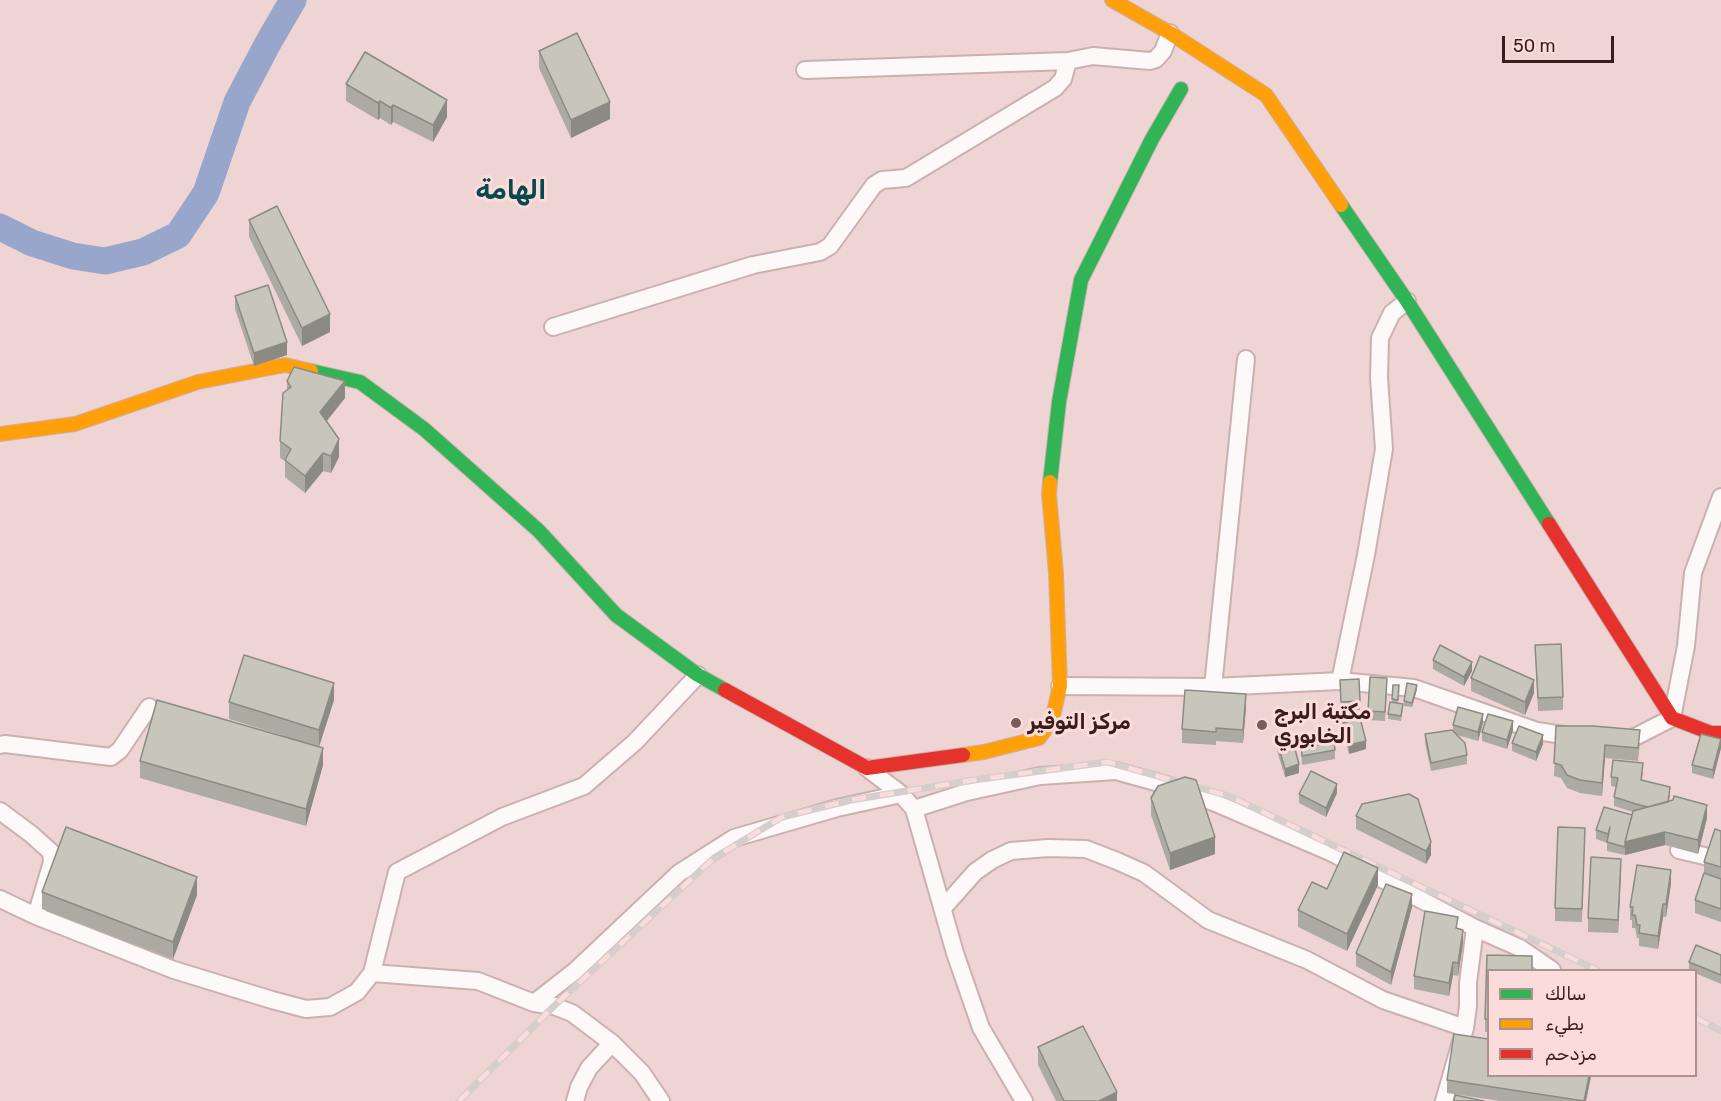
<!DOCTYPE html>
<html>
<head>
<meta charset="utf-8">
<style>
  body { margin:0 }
  #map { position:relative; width:1721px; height:1101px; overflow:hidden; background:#eed5d3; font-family:Rubik,Cairo,sans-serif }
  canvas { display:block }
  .legend { position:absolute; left:1487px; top:969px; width:210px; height:108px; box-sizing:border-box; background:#fcdcda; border:2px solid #ae908e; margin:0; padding:8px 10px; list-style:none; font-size:18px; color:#391d1c }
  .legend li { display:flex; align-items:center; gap:12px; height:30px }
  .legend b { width:30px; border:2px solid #ae908e }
  .scale { position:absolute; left:1502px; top:36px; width:112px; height:27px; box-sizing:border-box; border:3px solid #391d1c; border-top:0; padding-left:8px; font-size:18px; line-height:21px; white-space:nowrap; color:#391d1c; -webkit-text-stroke:4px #fcdcda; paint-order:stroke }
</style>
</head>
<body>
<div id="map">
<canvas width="1721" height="1101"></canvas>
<ul class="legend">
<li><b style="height:8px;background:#30b455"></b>سالك</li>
<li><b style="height:8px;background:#ff9f0a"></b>بطيء</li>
<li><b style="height:8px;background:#e5322d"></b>مزدحم</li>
</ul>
<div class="scale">50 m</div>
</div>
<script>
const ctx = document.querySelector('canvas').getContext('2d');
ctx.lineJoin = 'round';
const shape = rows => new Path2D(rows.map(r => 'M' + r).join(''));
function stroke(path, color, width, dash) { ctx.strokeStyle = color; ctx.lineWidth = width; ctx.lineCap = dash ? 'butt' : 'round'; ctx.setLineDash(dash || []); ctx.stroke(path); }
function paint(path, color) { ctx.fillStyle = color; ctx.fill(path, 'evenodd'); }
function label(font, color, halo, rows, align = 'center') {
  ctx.font = font + ' Rubik,Cairo,sans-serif'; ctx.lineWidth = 6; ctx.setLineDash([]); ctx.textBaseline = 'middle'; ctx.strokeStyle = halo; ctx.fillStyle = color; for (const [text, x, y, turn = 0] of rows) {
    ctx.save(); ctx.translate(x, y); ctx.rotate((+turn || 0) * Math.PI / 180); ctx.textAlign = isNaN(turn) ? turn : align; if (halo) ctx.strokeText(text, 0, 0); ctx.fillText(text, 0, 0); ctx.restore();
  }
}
stroke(shape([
  [0,227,32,243,73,256,105,261,143,252,178,235,206,193,237,102,268,43,293,0]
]), '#99a6cb', 27);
const street = shape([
  [805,70,1068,61,1093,56,1150,61,1156,59,1163,51,1170,33],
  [553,327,753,265,820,252,830,246,874,185,882,180,906,178,1055,88,1063,79,1068,61],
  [1340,681,1366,555,1384,449,1379,378,1380,338,1392,313,1407,301],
  [1060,686,1213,687,1340,681,1414,688,1537,731,1576,737],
  [1213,687,1246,359],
  [1619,739,1631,739,1672,718,1686,646,1693,573,1721,497],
  [0,745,5,744,111,757,120,750,149,707],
  [867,768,901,794,914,809,955,953,981,1028,1024,1101],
  [914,809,967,792,1040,776,1116,771,1170,786,1213,802,1330,852,1475,928,1520,948,1552,970],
  [0,811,31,834,51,852,52,862,36,916],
  [1679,850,1721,860],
  [0,899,36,916,174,970,272,1000,306,1009,330,1007,357,992,372,973,478,981,534,1003,554,1006,572,1013,612,1043,642,1073,661,1101],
  [943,908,975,872,992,860,1011,851,1048,848,1086,849,1117,861,1144,873,1208,920,1307,960,1383,1000,1465,1028,1444,1101],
  [372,973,397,872,502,817,584,786,635,742,698,675],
  [534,1003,575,971,679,873,734,838,837,808,901,794],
  [1465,1028,1468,1006,1468,983,1475,928],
  [575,1101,579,1087,589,1068,612,1043]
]);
const fast = shape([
  [1341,205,1407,301,1549,524],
  [311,371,360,382,424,429,539,531,616,615,698,675,725,690],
  [1050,482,1059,402,1081,280,1152,139,1181,89]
]);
const slow = shape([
  [1112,0,1170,33,1266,95,1341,205],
  [0,434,75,424,198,382,285,365,311,371],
  [963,755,984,752,1039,738,1052,720,1060,686,1056,573,1049,494,1050,482]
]);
const jam = shape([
  [1549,524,1672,718,1711,733,1721,733],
  [725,690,867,768,963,755]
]);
stroke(street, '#cab1b0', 20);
stroke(fast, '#cab1b0', 16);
stroke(slow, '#cab1b0', 16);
stroke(jam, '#cab1b0', 16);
stroke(street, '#fcf9f8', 16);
stroke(fast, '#30b455', 14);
stroke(slow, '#ff9f0a', 14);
stroke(jam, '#e5322d', 14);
const rail = shape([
  [1696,1018,1721,1031],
  [459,1101,554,1006,714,858,782,817,851,800,974,780,1107,762,1229,796,1597,970]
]);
stroke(rail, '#d6cecd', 7);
stroke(rail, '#fcdcda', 4.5, [14]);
paint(shape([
  [539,51,610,119,571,138,539,68],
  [346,84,447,117,433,142,393,122,391,125,380,118,378,120,346,101],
  [249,220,330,332,302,346,249,237],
  [235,296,287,355,254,366,235,309],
  [287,381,345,398,327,421,339,457,331,473,323,471,305,493,285,477,285,461,280,458,280,441,287,390],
  [1535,645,1563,697,1563,710,1538,711],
  [1433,660,1472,671,1464,686,1433,669],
  [1471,678,1534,693,1525,715,1471,691],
  [1359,679,1360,710,1341,710,1340,680],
  [1393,685,1399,685,1398,703,1403,708,1401,721,1388,719,1388,714,1392,702],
  [1387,687,1385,721,1368,720,1368,711],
  [1417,689,1412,707,1404,706,1404,701],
  [334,700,319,746,323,765,306,826,140,778,140,761,281,735,229,719,229,702],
  [1246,707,1243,743,1216,741,1216,745,1182,743,1182,729],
  [1343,723,1366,749,1349,754,1343,732],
  [1483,723,1478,741,1457,735,1467,755,1467,764,1431,771,1425,743,1425,734,1453,731,1453,725],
  [1556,726,1640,743,1638,761,1605,758,1602,796,1580,793,1567,788,1561,778,1554,776],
  [1513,730,1507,749,1482,741,1482,732],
  [1277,742,1299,773,1285,777,1277,751],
  [1512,743,1543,744,1536,761,1512,751],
  [1301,748,1335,750,1335,759,1302,765],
  [1721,748,1713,779,1692,773,1692,765],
  [1643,772,1642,780,1670,795,1669,801,1707,818,1698,854,1665,845,1625,855,1607,851,1607,843,1596,839,1596,830,1632,815,1633,812,1614,806,1614,797,1616,787,1611,786,1611,777],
  [1337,793,1326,817,1299,803,1299,794],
  [1151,798,1215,854,1170,870,1151,815],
  [1418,799,1431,855,1426,864,1356,829,1356,816],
  [1721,831,1721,922,1695,913,1695,900,1704,873,1704,862],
  [1585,841,1582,922,1555,921,1555,908],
  [1621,872,1618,933,1588,932,1588,918],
  [1671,883,1666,917,1663,917,1658,949,1639,946,1639,938,1637,938,1635,928,1632,928,1632,920,1630,920,1630,907],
  [1378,885,1347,951,1298,927,1298,910,1327,889],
  [42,892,197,895,173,959,42,909],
  [1412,907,1391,985,1356,966,1356,953],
  [1458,929,1463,943,1458,976,1453,975,1449,996,1414,989,1414,976],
  [1721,955,1721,984,1695,973,1695,970,1689,970,1689,962],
  [1488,970,1488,1032,1485,1032,1485,1019],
  [1038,1047,1117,1101,1056,1101,1038,1065],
  [1591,1076,1586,1101,1500,1101,1447,1093,1447,1080]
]), '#acaaa1');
paint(shape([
  [447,100,447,117,433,142,433,125],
  [380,101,380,118,378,120,378,103],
  [610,102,610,119,571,138,571,120],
  [393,105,393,122,391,125,391,108],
  [330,314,330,332,302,346,302,328],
  [287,342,287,355,254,366,254,353],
  [345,381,345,398,320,429,320,412],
  [339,439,339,457,331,473,331,456],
  [323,453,323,471,305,493,305,476],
  [1472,662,1472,671,1464,686,1464,677],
  [1534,680,1534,693,1525,715,1525,702],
  [334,683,334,700,319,747,319,730],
  [1417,685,1417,689,1412,707,1412,703],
  [1246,694,1246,707,1243,743,1243,730],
  [1483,714,1483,723,1478,741,1478,732],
  [1513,721,1513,730,1507,749,1507,740],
  [1543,735,1543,744,1536,761,1536,752],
  [1721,739,1721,748,1713,779,1713,770],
  [1366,741,1366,749,1349,754,1349,745],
  [1605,745,1605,758,1602,796,1602,783],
  [323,748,323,765,306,826,306,809],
  [1299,764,1299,773,1285,777,1285,769],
  [1337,784,1337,793,1326,817,1326,808],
  [1707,805,1707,818,1698,854,1698,840],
  [1665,832,1665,845,1625,855,1625,842],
  [1215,837,1215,854,1170,870,1170,853],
  [1431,842,1431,855,1426,864,1426,851],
  [1621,859,1621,872,1618,933,1618,920],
  [1378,868,1378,885,1347,951,1347,934],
  [1671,870,1671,883,1666,917,1666,904],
  [197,877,197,895,173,959,173,942],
  [1412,894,1412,907,1391,985,1391,972],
  [1663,904,1663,917,1658,949,1658,936],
  [1463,930,1463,943,1458,976,1458,963],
  [1453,962,1453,975,1449,996,1449,983],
  [1589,1076,1591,1076,1586,1101,1584,1101],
  [1117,1092,1117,1101,1099,1101]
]), '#8c8b83');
const building = shape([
  [577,33,610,102,571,120,539,51,577,33],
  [365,52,447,100,433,125,393,105,391,108,380,101,378,103,346,84,365,52],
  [277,206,330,314,302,328,249,220,277,206],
  [268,285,287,342,254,353,235,296,268,285],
  [294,367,345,381,320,412,339,439,331,456,323,453,305,476,285,460,291,449,280,441,283,393,291,387,287,381,294,367],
  [1561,644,1563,697,1538,698,1535,645,1561,644],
  [1440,645,1472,662,1464,677,1433,660,1440,645],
  [244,655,334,683,319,730,229,702,244,655],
  [1480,656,1534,680,1525,702,1471,678,1480,656],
  [1370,677,1387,678,1385,712,1368,711,1370,677],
  [1359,679,1360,701,1341,702,1340,680,1359,679],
  [1407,683,1417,685,1412,703,1404,701,1407,683],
  [1393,685,1399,685,1398,700,1392,699,1393,685],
  [1185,690,1246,694,1243,730,1216,728,1216,732,1182,729,1185,690],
  [157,700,323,748,306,809,140,761,157,700],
  [1390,702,1403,704,1401,716,1388,714,1390,702],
  [1458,707,1483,714,1478,732,1453,725,1458,707],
  [1488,714,1513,721,1507,740,1482,732,1488,714],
  [1360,718,1366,741,1349,745,1343,723,1360,718],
  [1519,726,1543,735,1536,752,1512,743,1519,726],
  [1556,726,1593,726,1640,730,1638,748,1605,745,1602,783,1580,780,1567,775,1561,765,1554,763,1556,726],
  [1452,730,1465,743,1467,755,1431,763,1425,734,1452,730],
  [1701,734,1721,739,1713,770,1692,765,1701,734],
  [1292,738,1299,764,1285,769,1277,742,1292,738],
  [1334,742,1335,750,1302,756,1301,748,1334,742],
  [1613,760,1643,763,1641,780,1670,787,1668,802,1648,807,1636,804,1614,797,1618,778,1611,777,1613,760],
  [1311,771,1337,784,1326,808,1299,794,1311,771],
  [1185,777,1196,780,1215,837,1170,853,1151,798,1158,786,1185,777],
  [1409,794,1418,799,1431,842,1426,851,1356,816,1362,804,1409,794],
  [1674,796,1707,805,1698,840,1665,832,1625,842,1633,811,1673,800,1674,796],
  [1604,807,1632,815,1625,842,1625,847,1607,842,1610,827,1608,834,1596,830,1604,807],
  [66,827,197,877,173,942,42,892,66,827],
  [1558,827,1585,828,1582,909,1555,908,1558,827],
  [1715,829,1721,831,1721,867,1704,862,1715,829],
  [1344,852,1378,868,1347,934,1298,910,1312,882,1327,889,1344,852],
  [1591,857,1621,859,1618,920,1588,918,1591,857],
  [1637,865,1671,870,1666,904,1663,904,1658,936,1639,933,1640,925,1637,925,1635,915,1632,915,1633,907,1630,907,1637,865],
  [1704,873,1721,879,1721,909,1695,900,1704,873],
  [1386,884,1412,894,1391,972,1356,953,1386,884],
  [1425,911,1458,917,1456,928,1463,930,1458,963,1453,962,1449,983,1414,976,1425,911],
  [1696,945,1721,955,1721,975,1689,962,1696,945],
  [1487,955,1532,956,1532,970,1488,970,1488,1019,1485,1019,1487,955],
  [1083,1026,1117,1092,1099,1101,1064,1101,1038,1047,1083,1026],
  [1454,1034,1488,1039,1488,1076,1589,1076,1584,1101,1447,1080,1454,1034],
  [1455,1095,1484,1101,1454,1101,1455,1095]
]);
paint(building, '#c8c6bb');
stroke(building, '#8c8b83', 1.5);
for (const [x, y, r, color] of [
  [1016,723,6,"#785d5c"],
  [1262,725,6,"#785d5c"]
]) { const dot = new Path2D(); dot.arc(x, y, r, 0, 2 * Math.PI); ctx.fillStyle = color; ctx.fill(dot); stroke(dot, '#fcdcda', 2); }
label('bold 21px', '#391d1c', '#fcdcda', [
  ["مكتبة البرج",1274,713],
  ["الخابوري",1274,737],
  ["مركز التوفير",1028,723]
], 'left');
label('bold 27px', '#08494d', '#fcdcda', [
  ["الهامة",511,191]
]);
</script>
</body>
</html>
